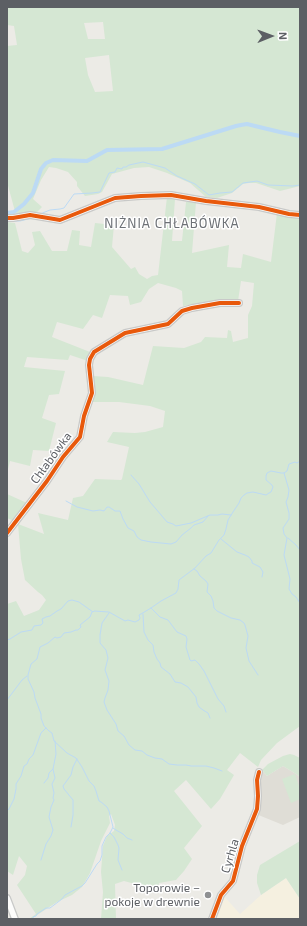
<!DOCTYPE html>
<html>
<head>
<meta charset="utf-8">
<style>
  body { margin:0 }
  #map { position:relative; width:307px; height:926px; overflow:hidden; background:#ecebe6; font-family:"Exo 2",sans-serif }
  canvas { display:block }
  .frame { position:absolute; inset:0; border:8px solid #5c5f64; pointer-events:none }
  .north { position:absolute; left:251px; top:16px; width:40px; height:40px; -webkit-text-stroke:3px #fff; paint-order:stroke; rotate:89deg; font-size:11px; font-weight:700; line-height:16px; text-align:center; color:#5c5f64 }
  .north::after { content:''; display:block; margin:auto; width:14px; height:18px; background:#5c5f64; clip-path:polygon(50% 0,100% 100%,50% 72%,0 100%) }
</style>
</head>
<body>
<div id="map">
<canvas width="307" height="926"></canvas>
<div class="frame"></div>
<div class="north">N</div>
</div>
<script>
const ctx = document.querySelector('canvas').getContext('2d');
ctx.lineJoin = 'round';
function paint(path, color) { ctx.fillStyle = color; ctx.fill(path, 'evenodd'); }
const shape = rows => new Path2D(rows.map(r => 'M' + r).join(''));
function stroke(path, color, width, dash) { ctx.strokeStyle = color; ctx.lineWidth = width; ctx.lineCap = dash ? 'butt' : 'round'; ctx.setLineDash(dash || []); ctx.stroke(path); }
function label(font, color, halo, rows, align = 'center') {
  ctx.font = font + ' "Exo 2",sans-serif'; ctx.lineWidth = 3; ctx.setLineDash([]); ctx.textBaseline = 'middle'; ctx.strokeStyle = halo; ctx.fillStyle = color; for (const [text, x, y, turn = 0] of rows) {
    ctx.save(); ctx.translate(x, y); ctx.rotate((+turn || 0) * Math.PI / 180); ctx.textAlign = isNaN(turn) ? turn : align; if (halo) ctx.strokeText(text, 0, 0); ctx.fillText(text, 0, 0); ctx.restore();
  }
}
paint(shape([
  [286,878,300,899,300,919,214,919,223,895,240,914,261,895]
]), '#f5f0e0');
paint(shape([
  [283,766,296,774,300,777,300,817,283,825,256,814,259,777,262,770,267,776]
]), '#dfddd6');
paint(shape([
  [7,7,300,7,300,186,280,191,256,183,249,183,243,184,232,193,217,198,206,197,190,183,167,173,149,167,134,168,112,174,102,192,98,194,85,196,77,186,77,182,68,172,56,168,49,167,41,180,33,199,42,207,36,213,16,215,7,182,7,46,17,45,14,26,7,25],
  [103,22,105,39,88,39,84,23],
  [109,55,113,91,95,92,88,75,85,58],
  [167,197,175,199,172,241,182,241,186,202,196,202,192,253,229,245,227,267,241,268,243,254,271,262,277,213,300,216,300,726,277,743,261,760,258,767,240,753,227,770,234,775,220,799,211,809,186,780,174,791,202,826,184,848,192,859,184,871,176,880,159,883,158,887,154,889,124,881,115,884,116,919,101,919,103,892,101,872,103,846,107,836,114,831,115,825,111,814,109,816,110,823,101,841,90,873,82,887,72,895,57,902,31,919,29,919,36,914,17,885,25,875,27,866,19,856,13,875,7,871,7,604,16,601,24,616,39,610,46,600,42,595,38,592,25,580,21,559,18,524,44,534,38,513,68,520,73,498,83,496,95,479,121,480,122,479,129,447,107,442,113,432,135,433,145,432,163,427,165,411,150,406,119,402,90,402,93,376,108,377,143,385,153,346,184,348,201,342,205,337,227,338,228,330,231,331,233,342,248,338,248,315,252,306,254,283,241,281,238,301,189,305,183,306,182,291,176,288,158,283,149,289,141,302,130,305,128,296,110,295,102,318,93,315,83,329,57,322,52,337,90,352,88,361,70,355,68,360,27,357,24,367,65,371,59,394,49,395,42,418,56,423,49,451,33,450,30,466,10,461,7,473,7,222,15,223,22,251,28,253,35,245,32,232,40,231,52,251,67,251,72,230,80,231,79,245,91,247,95,223,114,225,112,247,131,269,135,267,139,274,147,279,152,276,158,275],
  [7,494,27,503,14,521,7,518],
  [290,754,294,755,300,758,300,777,296,774,283,766,267,776,262,770,268,764,283,756],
  [295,774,300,789,300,799,291,803,282,779],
  [300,841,300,899,286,878,261,895,257,883,257,875,260,865]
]), '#d5e7d3');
stroke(shape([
  [40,214,50,210,60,209,64,208,74,194,92,193,100,192,109,173,115,172,117,168,122,169,123,167,126,167,129,165,143,162,165,168,177,176,195,184,209,195,220,193,232,192,243,183,257,181,268,185,293,186,300,185],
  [7,221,20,221,32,218],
  [284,473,289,490,288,497,286,502,289,513,289,519,283,528,284,534,287,538,284,555,290,579,289,589,292,594,296,597,300,603],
  [131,475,139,484,150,502,162,516,167,522,173,524,176,526,191,523,210,515,218,515,222,514,231,515],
  [66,501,77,507,93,511,100,510,104,511,107,507,109,507,115,511,120,511,123,519,128,528,134,531,137,537,141,540,151,542,171,544,176,542,182,535,191,528,194,525,203,522,208,516],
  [288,538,296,545,300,550],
  [221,539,237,552,245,555,249,557,252,561,252,563,260,567,263,572,262,577],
  [194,569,197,571,200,576,206,581,208,584,207,592,211,596,213,601,214,608,217,611,231,618,240,620,244,623,245,625,248,636,246,648,249,661,258,675],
  [151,608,160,617,168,620,177,632,186,636,187,639,186,647,190,660,191,661,195,660,199,664,204,671,218,699,224,706,226,712],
  [109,613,102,623,100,635,100,643,106,650,108,658,105,670,109,681,108,690,105,698,104,702,107,710,116,724,118,731,124,736,129,745,135,750,142,751,147,755,155,758,162,759,169,764,177,765,186,765,191,766,206,766,214,768,222,771],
  [143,614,144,632,148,640,153,645,154,652,157,659,160,663,161,667,170,674,175,682,181,683,188,687,196,697,197,703,199,707,203,710,208,713,210,718],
  [7,640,10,639,21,632,32,630,34,626,41,625,43,623,42,619,46,617,50,616,57,611,61,609,68,601,72,600,79,602,93,612,94,611,109,612,125,621,128,620,135,622,139,620,140,618,139,615,141,614,151,608,161,601,176,593,178,589,179,580,195,568,206,556,211,553,219,540,224,535,226,529,228,520,233,512,239,503,241,498,244,495,247,493,253,492,266,495,269,493,271,492,273,487,272,485,266,480,266,476,267,473,271,471,281,473,284,473,287,471,289,464,295,462,297,463,300,461],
  [7,700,22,680,27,676],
  [44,783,48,778,49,773,53,769],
  [7,811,9,809,14,799,16,789,16,784,21,776,24,766,27,764,29,759,33,755,41,733,46,728],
  [71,827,73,815,73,800,64,789,63,786,71,775,73,767,77,759],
  [113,828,116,830,123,834,127,838,132,840],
  [110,833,114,837,118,845,119,848,118,860,122,870],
  [41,860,46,844,51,836,53,830,49,817,51,807,54,800,53,798,54,793,52,784,55,778,53,769,56,754,55,741],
  [33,919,33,917,36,916,37,914,46,908,50,908,62,899,65,895,78,888,82,886,85,883,97,864,100,861,102,855,102,846,106,837,110,833,113,827,109,811,107,807,101,802,99,801,96,791,94,786,89,781,82,767,76,758,67,753,54,741,52,733,49,731,44,726,41,718,41,714,35,698,34,692,28,679,28,675,31,664,37,659,40,647,48,643,55,637,57,638,61,637,64,633,71,632,76,630,78,630,81,627,80,625,90,617,92,612]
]), '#bcdaf4', 1);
stroke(shape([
  [7,213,14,212,24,204,33,193,41,169,46,163,53,160,87,161,107,150,162,149,236,126,241,125,247,124,255,126,280,132,300,136]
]), '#bcdaf4', 4);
const minor = shape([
  [7,218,13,218,30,215,60,220,115,198,141,196,171,195,206,201,259,207,289,214,300,215],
  [7,533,47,481,63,457,80,437,84,416,92,393,89,365,90,359,94,352,125,333,168,324,182,311,192,308,220,303,239,303],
  [7,898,15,919],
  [212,919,221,895,233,881,242,846,257,809,258,796,257,780,259,772]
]);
stroke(minor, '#c8c9c8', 8);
stroke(minor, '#fcfcfb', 5.5);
stroke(shape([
  [7,218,13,218,30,215,60,220,115,198,141,196,171,195,206,201,259,207,289,214,300,215],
  [7,533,47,481,63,457,80,437,84,416,92,393,89,365,90,359,94,352,125,333,168,324,182,311,192,308,220,303,239,303],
  [212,919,221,895,233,881,242,846,257,809,258,796,257,780,259,772]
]), '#e8590c', 4);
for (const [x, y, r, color] of [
  [208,895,4,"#8e9092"]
]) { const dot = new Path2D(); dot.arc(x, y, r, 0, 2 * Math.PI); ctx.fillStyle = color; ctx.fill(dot); stroke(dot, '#fff', 1.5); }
label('12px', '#5c5f64', '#fff', [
  ["Chłabówka",51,458,-54],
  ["Cyrhla",230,856,-73]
]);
label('12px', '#5c5f64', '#fff', [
  ["Toporowie –",200,888],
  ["pokoje w drewnie",200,902]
], 'right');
ctx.letterSpacing = '1px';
label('13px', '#6d7176', '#fff', [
  ["NIŻNIA CHŁABÓWKA",172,224]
]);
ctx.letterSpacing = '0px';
</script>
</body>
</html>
